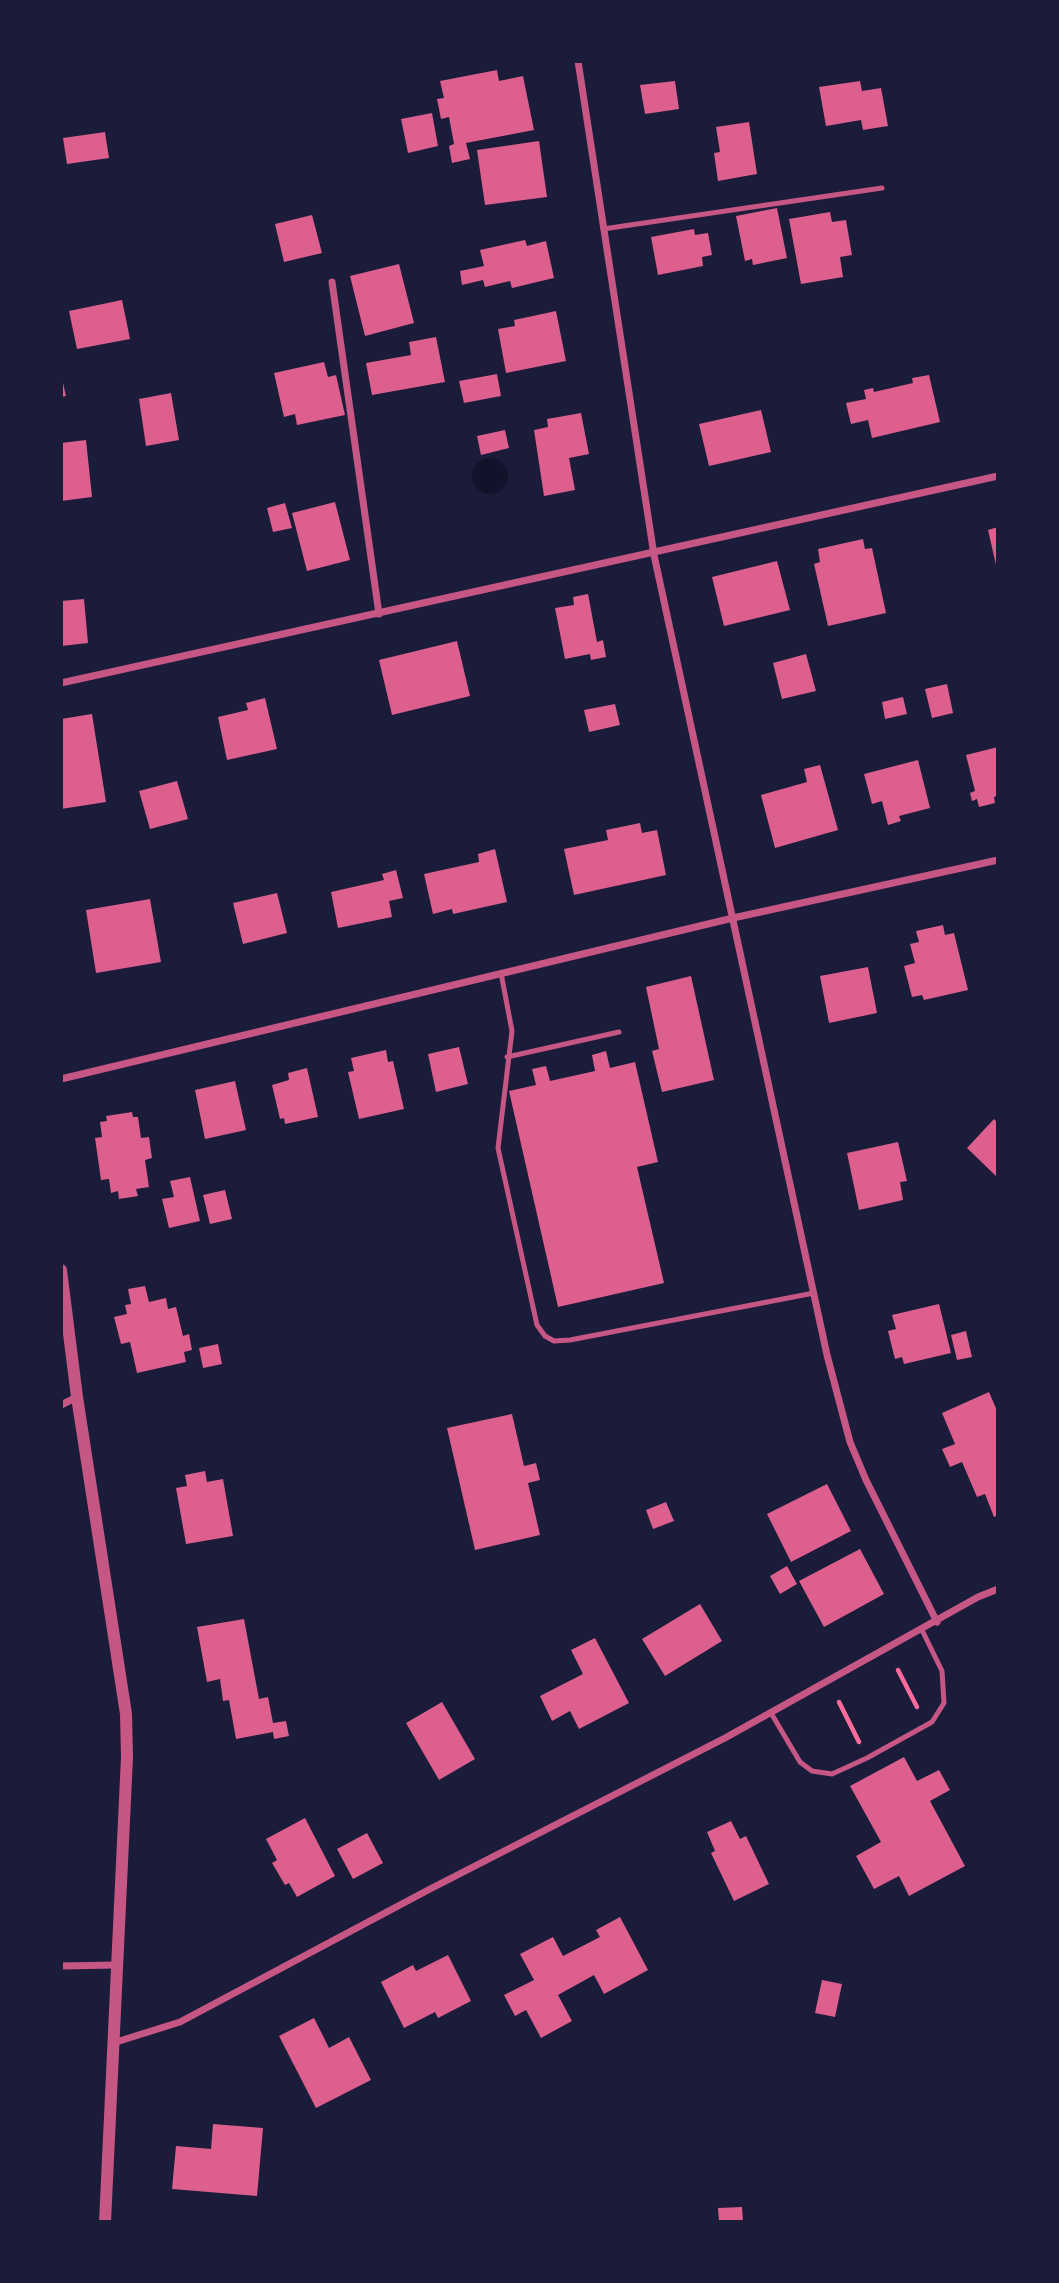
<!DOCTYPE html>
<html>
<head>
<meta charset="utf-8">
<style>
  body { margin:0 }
  #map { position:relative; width:1059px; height:2283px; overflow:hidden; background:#1b1b3a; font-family:Raleway,sans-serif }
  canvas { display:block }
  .frame { position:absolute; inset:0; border:63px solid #1b1b3a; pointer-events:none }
</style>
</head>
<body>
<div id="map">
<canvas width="1059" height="2283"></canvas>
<div class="frame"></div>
</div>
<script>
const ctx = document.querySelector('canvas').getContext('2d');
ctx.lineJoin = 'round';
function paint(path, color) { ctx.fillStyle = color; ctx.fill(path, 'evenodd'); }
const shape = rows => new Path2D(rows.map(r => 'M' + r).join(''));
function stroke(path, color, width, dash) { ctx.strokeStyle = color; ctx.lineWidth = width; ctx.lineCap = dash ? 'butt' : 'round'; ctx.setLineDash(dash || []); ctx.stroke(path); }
paint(shape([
  '472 476a18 18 0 1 1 36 0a18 18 0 1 1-36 0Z'
]), '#12122b');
paint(shape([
  [497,70,499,81,523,76,534,130,466,143,470,159,452,163,449,146,454,144,449,117,441,119,437,99,444,98,440,81],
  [675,81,679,109,645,114,640,85],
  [860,81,862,91,881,88,888,126,863,130,861,120,826,126,819,87],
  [432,113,438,146,408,153,401,119],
  [749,122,757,174,718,181,714,153,720,152,716,127],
  [105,132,109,158,67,164,63,138],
  [539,141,547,197,485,205,477,150],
  [777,208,787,258,753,265,752,259,745,261,736,216],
  [830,212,832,222,846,220,852,255,840,257,843,277,801,284,789,219],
  [312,215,322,253,284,262,275,224],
  [694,229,695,235,708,233,712,255,702,257,703,266,658,275,651,237],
  [525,240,527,246,546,241,554,278,512,288,510,281,485,287,483,280,462,285,460,271,484,266,480,250],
  [399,264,414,323,365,336,350,276],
  [122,300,130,339,77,349,69,311],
  [556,311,566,361,506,373,498,329,515,326,514,320],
  [436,337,445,382,372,395,366,363,411,355,409,342],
  [324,362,328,377,336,375,345,415,297,425,295,414,284,417,274,373],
  [61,374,66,396,61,397],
  [497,374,501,396,464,403,459,381],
  [929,375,940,422,872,438,868,420,851,424,846,403,866,399,864,390,873,388,874,392,913,383,912,378],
  [171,393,179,440,146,446,139,399],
  [761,410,771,452,709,466,699,424],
  [581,413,589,454,569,458,575,490,544,496,534,430,548,427,547,419],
  [505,430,509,448,481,455,477,436],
  [86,440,92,497,61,501,61,443],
  [335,502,350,560,307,571,292,513],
  [285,503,292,528,273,532,267,508],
  [998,527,998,569,997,569,988,530],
  [863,539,865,549,872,548,886,613,828,626,814,564,820,562,818,549],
  [777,561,790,610,724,626,712,577],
  [588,594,597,642,603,640,606,657,591,660,590,654,565,659,555,608,574,605,573,597],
  [84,599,88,643,61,646,61,601],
  [457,641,470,696,392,715,379,660],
  [806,654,816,691,782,699,773,663],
  [947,684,953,713,932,718,925,689],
  [903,697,907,714,885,719,882,702],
  [265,698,277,749,227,760,218,717,248,710,246,703],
  [615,704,620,725,589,732,584,710],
  [92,714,106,802,61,809,61,719],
  [998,747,998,796,994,797,995,803,979,807,977,799,972,801,970,793,975,791,966,755],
  [918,760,930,808,899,816,901,821,888,825,882,801,872,804,864,774],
  [820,765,838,830,775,848,761,795,807,782,804,769],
  [177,781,188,819,150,829,139,791],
  [640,823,642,833,657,830,666,875,574,895,564,849,608,840,606,830],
  [495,849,507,902,453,914,452,909,433,914,424,874,479,862,478,854],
  [396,870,403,898,389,901,392,917,338,928,331,892,384,880,382,874],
  [277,893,287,933,243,944,233,903],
  [150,899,161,962,96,973,86,910],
  [943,925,945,935,954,933,968,990,924,1000,922,995,912,997,904,966,915,963,910,944,919,942,916,931],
  [868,967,877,1013,829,1023,820,976],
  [691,976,714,1080,662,1092,652,1051,659,1049,646,987],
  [459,1047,468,1084,436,1092,428,1054],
  [386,1050,388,1062,393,1061,404,1109,359,1119,348,1072,354,1071,351,1058],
  [606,1051,610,1068,635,1062,658,1162,637,1167,664,1283,558,1307,509,1091,536,1085,532,1069,546,1066,550,1081,595,1071,592,1055],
  [307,1068,318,1117,285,1124,284,1118,280,1119,272,1085,289,1080,288,1073],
  [235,1081,246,1130,205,1139,195,1090],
  [132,1112,133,1117,138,1117,141,1138,149,1137,152,1158,145,1160,149,1187,136,1189,138,1196,119,1199,118,1191,111,1193,109,1179,101,1180,95,1138,102,1137,100,1122,107,1121,106,1116],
  [994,1119,998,1123,998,1178,967,1148],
  [898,1142,907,1181,900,1182,903,1200,859,1210,847,1153],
  [190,1177,200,1221,169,1228,162,1199,174,1197,170,1181],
  [225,1190,232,1219,210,1224,203,1195],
  [145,1286,149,1302,166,1298,168,1309,176,1307,183,1336,189,1334,192,1350,184,1352,186,1362,137,1373,130,1342,121,1344,114,1317,127,1314,125,1305,131,1304,128,1289],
  [939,1304,951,1353,904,1364,902,1357,895,1359,888,1331,896,1329,892,1315],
  [966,1331,972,1357,957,1360,951,1335],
  [218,1344,222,1364,203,1368,199,1348],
  [989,1392,998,1413,998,1515,994,1517,985,1494,977,1497,962,1462,950,1467,942,1449,955,1444,942,1413],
  [512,1414,524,1466,536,1463,540,1480,528,1483,540,1535,475,1550,447,1428],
  [205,1471,207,1482,223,1479,233,1536,186,1544,176,1488,187,1486,185,1475],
  [827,1484,851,1531,791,1562,767,1514],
  [666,1502,674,1521,653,1529,646,1510],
  [860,1549,884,1594,824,1627,799,1581],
  [787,1566,797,1584,780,1594,770,1576],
  [700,1604,722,1641,665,1676,642,1639],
  [244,1619,259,1699,268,1697,273,1723,286,1721,289,1736,274,1739,273,1732,236,1739,229,1700,223,1701,220,1679,207,1682,197,1627],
  [595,1638,629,1703,579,1729,570,1711,552,1721,540,1696,583,1674,571,1650],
  [442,1702,475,1759,439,1780,406,1723],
  [904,1757,917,1781,939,1770,950,1790,930,1801,965,1866,909,1896,899,1876,874,1889,856,1856,881,1842,850,1786],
  [305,1818,335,1876,297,1897,289,1883,285,1885,272,1863,277,1860,266,1839],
  [731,1821,740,1839,746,1836,769,1884,734,1901,711,1853,715,1851,707,1832],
  [367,1833,383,1863,353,1879,337,1849],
  [620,1917,648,1970,604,1994,594,1975,558,1995,572,2021,541,2038,526,2010,515,2016,504,1995,534,1980,520,1954,553,1937,563,1956,600,1937,596,1930],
  [448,1955,471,2001,438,2018,435,2012,404,2028,381,1982,413,1965,416,1971],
  [822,1980,842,1984,835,2017,815,2013],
  [314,2018,329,2048,349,2037,371,2080,316,2108,279,2036],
  [213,2124,263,2128,257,2196,172,2189,176,2146,211,2149],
  [742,2207,743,2222,719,2222,718,2208]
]), '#dd5f8e');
stroke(shape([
  [898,1670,917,1707],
  [839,1702,859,1742]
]), '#ff6b9d', 4.5);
stroke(shape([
  [603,229,882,188],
  [501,973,512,1031,498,1148,537,1325,545,1336,554,1341,570,1340,814,1293],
  [507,1057,619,1032],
  [771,1713,800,1762,812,1771,832,1774,867,1758,932,1722,944,1703,942,1671,922,1630]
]), '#c65784', 5);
stroke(shape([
  [578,61,654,555,827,1355,850,1442,866,1480,937,1622],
  [332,282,379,614],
  [61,683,998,476],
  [61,1079,733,918,998,860],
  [61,1405,77,1397],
  [61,1966,116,1965],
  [113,2043,180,2022,430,1889,725,1738,978,1597,998,1589]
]), '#c65784', 7);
stroke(shape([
  [61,1270,77,1397,126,1714,127,1757,105,2222]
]), '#c65784', 12);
</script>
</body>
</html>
